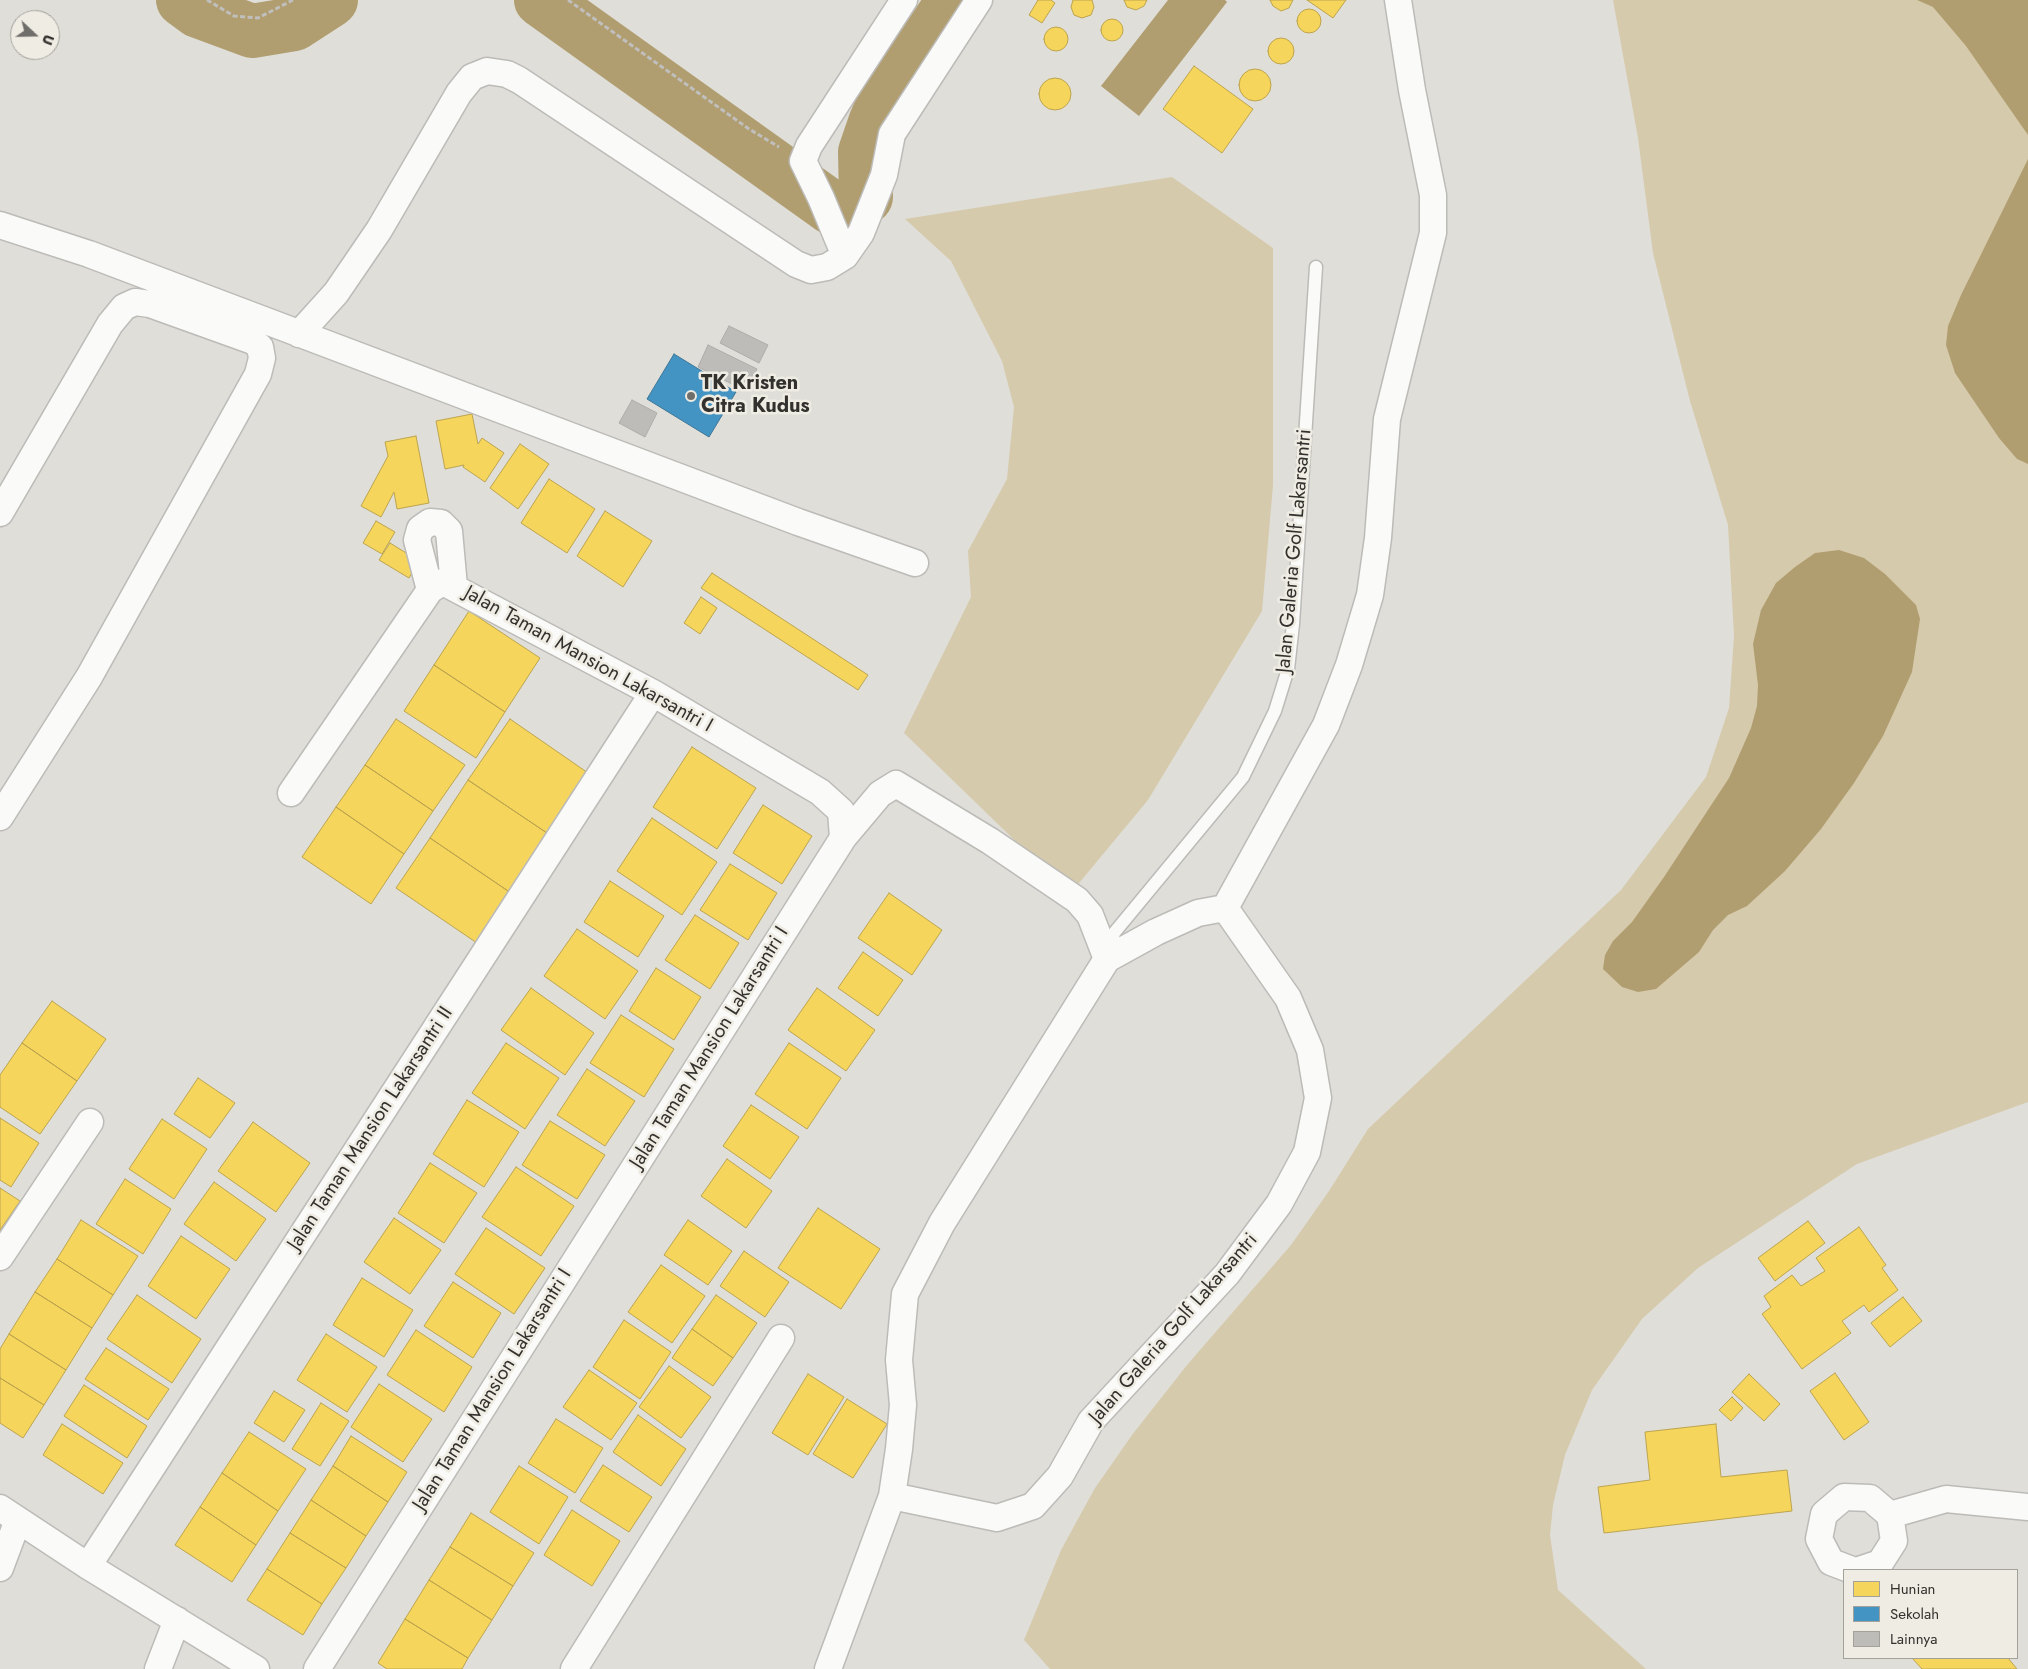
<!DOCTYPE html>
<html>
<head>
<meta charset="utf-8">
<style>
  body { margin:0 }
  #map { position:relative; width:2028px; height:1669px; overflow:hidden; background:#dfded9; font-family:Jost,sans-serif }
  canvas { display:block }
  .legend { position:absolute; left:1843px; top:1569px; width:175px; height:90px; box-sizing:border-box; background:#efece3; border:1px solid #a4a19b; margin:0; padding:6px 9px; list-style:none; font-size:15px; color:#33312e }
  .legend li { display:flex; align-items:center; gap:10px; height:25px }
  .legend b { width:25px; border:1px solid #a4a19b }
  .north { position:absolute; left:10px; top:10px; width:50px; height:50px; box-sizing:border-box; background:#efece3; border:1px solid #a4a19b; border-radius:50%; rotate:111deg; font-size:14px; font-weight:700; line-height:20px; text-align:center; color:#33312e }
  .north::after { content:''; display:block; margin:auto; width:18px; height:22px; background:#6f6e6a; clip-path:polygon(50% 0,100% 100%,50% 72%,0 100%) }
</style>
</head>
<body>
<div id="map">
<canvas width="2028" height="1669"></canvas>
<ul class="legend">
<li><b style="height:14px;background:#f6d55c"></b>Hunian</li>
<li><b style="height:14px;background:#4393c3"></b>Sekolah</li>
<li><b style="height:14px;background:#bdbcb9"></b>Lainnya</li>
</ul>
<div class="north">U</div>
</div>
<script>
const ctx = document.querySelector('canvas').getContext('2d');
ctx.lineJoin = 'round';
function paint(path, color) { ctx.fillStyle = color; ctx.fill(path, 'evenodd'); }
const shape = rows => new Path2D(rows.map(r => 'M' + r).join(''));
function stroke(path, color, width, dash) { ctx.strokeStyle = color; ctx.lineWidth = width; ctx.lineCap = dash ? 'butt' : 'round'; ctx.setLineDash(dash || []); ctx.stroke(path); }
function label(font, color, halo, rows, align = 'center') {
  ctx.font = font + ' Jost,sans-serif'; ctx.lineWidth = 5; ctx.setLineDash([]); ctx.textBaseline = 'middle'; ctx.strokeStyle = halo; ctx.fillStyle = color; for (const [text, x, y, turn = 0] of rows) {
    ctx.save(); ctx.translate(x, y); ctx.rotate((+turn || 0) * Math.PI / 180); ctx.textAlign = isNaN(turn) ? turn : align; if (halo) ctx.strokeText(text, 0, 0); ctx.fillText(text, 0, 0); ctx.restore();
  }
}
paint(shape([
  [1613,0,2028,0,2028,1102,1857,1164,1698,1268,1642,1319,1592,1390,1565,1455,1553,1505,1550,1535,1558,1590,1646,1669,1050,1669,1024,1640,1061,1550,1095,1488,1132,1435,1187,1365,1291,1245,1329,1191,1368,1129,1621,890,1706,777,1729,708,1734,636,1728,525,1690,401,1653,253,1638,138],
  [1172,177,1273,248,1273,485,1262,611,1148,800,1070,894,904,733,971,597,968,551,1007,479,1014,407,1002,361,951,261,905,219]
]), '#d6caac');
paint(shape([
  [1168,0,1225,0,1227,2,1139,116,1101,86],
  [1917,0,2028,0,2028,135,1966,46,1933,7],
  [2028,159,2028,464,2017,459,1999,438,1955,373,1946,345,1948,326,1961,295],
  [1839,550,1864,558,1885,574,1916,605,1920,619,1912,672,1883,736,1854,783,1821,829,1785,871,1747,906,1728,915,1713,930,1699,952,1656,989,1638,992,1622,987,1603,969,1605,955,1613,941,1632,922,1664,877,1729,778,1751,728,1757,706,1758,685,1753,644,1761,610,1776,583,1795,567,1815,553]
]), '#b19e70');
const homes = shape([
  [1038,0,1051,0,1055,3,1042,23,1029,15,1038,0],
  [1073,0,1092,0,1094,7,1091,15,1082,18,1074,15,1071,7,1073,0],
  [1124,0,1147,0,1144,6,1136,10,1127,7,1124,0],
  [1270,0,1293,0,1289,8,1281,11,1273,6,1270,0],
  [1307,0,1346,0,1333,18,1307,0],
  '1297 21a12 12 0 1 1 24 0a12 12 0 1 1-24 0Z',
  '1101 30a11 11 0 1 1 22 0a11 11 0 1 1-22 0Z',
  '1044 39a12 12 0 1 1 24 0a12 12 0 1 1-24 0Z',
  '1268 51a13 13 0 1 1 26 0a13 13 0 1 1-26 0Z',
  [1194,66,1253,109,1222,153,1163,109,1194,66],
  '1239 85a16 16 0 1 1 32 0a16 16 0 1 1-32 0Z',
  '1039 94a16 16 0 1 1 32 0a16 16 0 1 1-32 0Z',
  [472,414,478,444,482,438,504,453,485,482,463,467,464,465,445,469,436,421,472,414],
  [416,436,429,503,397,509,394,492,381,517,361,506,388,456,385,442,416,436],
  [520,444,549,464,518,509,490,488,520,444],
  [549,479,595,509,567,553,521,523,549,479],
  [605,511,652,541,623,587,577,556,605,511],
  [376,521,395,532,382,554,363,543,376,521],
  [390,543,419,561,409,578,379,560,390,543],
  [712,573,868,675,858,690,701,588,712,573],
  [701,597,717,608,700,634,684,623,701,597],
  [469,611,540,658,505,712,434,665,469,611],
  [434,665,505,712,476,758,404,711,434,665],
  [396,719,465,765,433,811,365,765,396,719],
  [510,719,591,775,550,835,468,780,510,719],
  [692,747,756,788,717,849,653,807,692,747],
  [365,765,433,811,404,854,336,807,365,765],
  [468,780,550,835,511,893,430,838,468,780],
  [763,805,812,836,782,884,733,853,763,805],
  [336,807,404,854,371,904,302,857,336,807],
  [652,818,717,862,682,915,617,871,652,818],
  [430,838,511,893,477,943,396,888,430,838],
  [730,864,777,893,748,940,700,910,730,864],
  [610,881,664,916,638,957,584,922,610,881],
  [889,893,942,930,912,975,858,938,889,893],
  [695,915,739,943,710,989,665,960,695,915],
  [577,929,638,971,605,1019,544,976,577,929],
  [863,952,903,980,878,1016,838,988,863,952],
  [656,968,701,997,674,1040,629,1011,656,968],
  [531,988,594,1033,565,1075,501,1030,531,988],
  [817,988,875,1030,846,1071,788,1030,817,988],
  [52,1001,106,1039,77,1081,22,1043,52,1001],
  [621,1015,674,1049,644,1097,590,1063,621,1015],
  [22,1043,77,1081,40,1134,0,1107,0,1075,22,1043],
  [506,1043,559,1078,525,1129,472,1093,506,1043],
  [789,1043,841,1078,807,1129,755,1094,789,1043],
  [587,1069,635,1101,605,1146,557,1115,587,1069],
  [198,1078,235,1103,210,1138,174,1114,198,1078],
  [467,1100,519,1132,484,1187,433,1154,467,1100],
  [751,1105,799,1137,770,1179,723,1146,751,1105],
  [0,1118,39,1143,11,1187,0,1180,0,1118],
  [162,1119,207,1149,174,1199,129,1169,162,1119],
  [550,1121,605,1155,577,1199,522,1165,550,1121],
  [253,1122,310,1163,276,1212,218,1171,253,1122],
  [727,1159,772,1191,746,1228,701,1196,727,1159],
  [430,1163,477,1193,444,1243,398,1213,430,1163],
  [516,1167,574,1206,541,1256,482,1217,516,1167],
  [125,1179,171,1209,143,1254,96,1224,125,1179],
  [214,1182,266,1219,236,1261,184,1224,214,1182],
  [0,1188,20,1201,0,1230,0,1188],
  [818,1208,880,1249,841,1309,778,1268,818,1208],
  [394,1218,441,1250,410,1294,364,1262,394,1218],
  [81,1220,138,1256,113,1295,57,1259,81,1220],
  [688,1220,732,1251,708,1285,664,1255,688,1220],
  [1808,1221,1825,1243,1775,1281,1758,1258,1808,1221],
  [1859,1227,1886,1265,1882,1268,1898,1290,1869,1312,1864,1305,1842,1321,1851,1333,1802,1369,1762,1314,1771,1307,1764,1296,1792,1275,1801,1286,1825,1271,1816,1258,1859,1227],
  [486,1228,545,1268,514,1314,455,1274,486,1228],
  [181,1236,230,1269,196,1319,148,1286,181,1236],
  [744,1251,789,1282,765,1317,720,1286,744,1251],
  [57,1259,113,1295,92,1328,35,1292,57,1259],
  [661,1265,705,1296,672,1343,628,1312,661,1265],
  [362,1278,413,1310,384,1357,333,1325,362,1278],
  [453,1282,501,1313,473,1358,424,1326,453,1282],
  [35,1292,92,1328,66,1370,9,1334,35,1292],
  [137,1295,201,1339,172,1383,107,1339,137,1295],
  [716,1295,757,1323,733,1358,692,1329,716,1295],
  [1903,1297,1922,1321,1890,1347,1871,1323,1903,1297],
  [624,1320,671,1352,640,1399,593,1367,624,1320],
  [692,1329,733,1358,713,1386,672,1358,692,1329],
  [416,1330,472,1367,444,1412,387,1375,416,1330],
  [9,1334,66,1370,44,1405,0,1378,0,1349,9,1334],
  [326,1334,377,1367,347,1412,297,1380,326,1334],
  [106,1348,169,1389,148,1420,85,1379,106,1348],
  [669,1366,711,1397,681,1438,639,1407,669,1366],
  [589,1370,637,1403,611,1440,563,1407,589,1370],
  [1835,1373,1869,1422,1844,1440,1810,1391,1835,1373],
  [808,1374,844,1397,808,1455,772,1433,808,1374],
  [1749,1374,1780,1404,1764,1421,1732,1392,1749,1374],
  [0,1378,44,1405,23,1438,0,1423,0,1378],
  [379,1384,432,1419,403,1462,351,1427,379,1384],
  [84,1385,147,1426,127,1458,64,1416,84,1385],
  [274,1391,305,1410,284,1442,254,1423,274,1391],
  [1732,1397,1743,1408,1731,1421,1719,1410,1732,1397],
  [847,1399,887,1424,853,1478,813,1454,847,1399],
  [321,1403,349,1421,320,1466,292,1449,321,1403],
  [638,1415,686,1449,661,1486,613,1452,638,1415],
  [556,1419,603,1448,575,1493,528,1463,556,1419],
  [62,1424,123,1463,103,1494,43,1455,62,1424],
  [1716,1424,1721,1477,1787,1470,1792,1511,1604,1533,1598,1487,1650,1480,1645,1432,1716,1424],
  [249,1432,306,1469,278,1511,222,1473,249,1432],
  [351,1436,407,1472,388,1502,333,1466,351,1436],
  [603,1465,652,1497,629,1532,580,1501,603,1465],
  [333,1466,388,1502,366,1536,311,1500,333,1466],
  [519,1466,568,1497,539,1544,490,1512,519,1466],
  [222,1473,278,1511,256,1545,200,1507,222,1473],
  [311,1500,366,1536,346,1568,290,1533,311,1500],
  [200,1507,256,1545,232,1582,175,1545,200,1507],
  [572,1510,620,1541,592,1586,544,1555,572,1510],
  [471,1513,534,1553,513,1586,450,1547,471,1513],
  [290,1533,346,1568,322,1604,267,1569,290,1533],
  [450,1547,513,1586,492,1620,429,1580,450,1547],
  [267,1569,322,1604,303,1635,247,1600,267,1569],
  [429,1580,492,1620,468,1658,405,1619,429,1580],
  [405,1619,468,1658,462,1669,387,1669,378,1663,405,1619],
  [1912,1658,2008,1658,2017,1669,1922,1669,1912,1658]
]);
paint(homes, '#f6d55c');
stroke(homes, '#bca44e', 1);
const schools = shape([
  [674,354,736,392,709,437,647,399,674,354]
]);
paint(schools, '#4393c3');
stroke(schools, '#3e7696', 1);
stroke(shape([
  [183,0,198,11,252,31,294,24,331,0],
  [541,0,832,208],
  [866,197,865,152,875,123,883,104,954,0]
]), '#b19e70', 54);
const building = shape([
  [729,326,768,345,759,363,720,343,729,326],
  [708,345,757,369,746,391,698,367,708,345],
  [632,400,657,413,645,437,619,423,632,400]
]);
paint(building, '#bdbcb9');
stroke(building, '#adaca9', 1);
const lane = shape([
  [1109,952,1114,933,1243,777,1275,711,1288,669,1293,624,1316,267]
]);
const street = shape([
  [0,225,89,254,798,522,915,563],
  [845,256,821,198,803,161,809,146,904,0],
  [299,334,336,293,379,230,459,93,472,77,487,71,507,74,519,80,796,264,811,270,827,267,845,256,861,233,884,175,892,134,979,0],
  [0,513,110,324,124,307,135,302,150,304,253,341,260,347,262,358,258,374,89,677,0,817],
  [430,590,417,540,420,529,430,522,441,523,449,531,454,587],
  [291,793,430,590,443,582,653,693,820,792,841,811,843,838,317,1669],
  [843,838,880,794,896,784,990,841,1077,900,1090,915,1107,959],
  [0,1257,90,1122],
  [892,1496,997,1518,1033,1506,1060,1476,1091,1421,1227,1274,1279,1204,1307,1152,1318,1098,1310,1050,1288,998,1225,908],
  [0,1508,88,1566,256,1669],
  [1890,1515,1946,1499,2028,1507],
  [88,1566,653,693],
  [0,1568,18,1520],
  [1852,1570,1831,1562,1819,1539,1824,1514,1844,1497,1870,1498,1890,1515,1894,1541,1880,1563,1859,1570],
  [158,1669,177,1620],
  [574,1669,781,1338],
  [828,1669,892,1496,899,1449,903,1405,899,1360,905,1294,942,1223,1107,959,1156,932,1198,913,1225,908,1326,725,1349,665,1370,595,1378,538,1387,419,1433,233,1433,195,1412,90,1398,0]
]);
stroke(lane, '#bcbbb8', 15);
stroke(street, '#bcbbb8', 29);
stroke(shape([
  [207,0,234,16,258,18,293,0],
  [568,0,749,129,779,147]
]), '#c0bfbd', 3, [5, 2.5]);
stroke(lane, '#fafaf9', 12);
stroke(street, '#fafaf9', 26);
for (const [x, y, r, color] of [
  [691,396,5,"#6f6e6a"]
]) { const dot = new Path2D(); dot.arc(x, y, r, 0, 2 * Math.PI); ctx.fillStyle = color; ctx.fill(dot); stroke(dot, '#efece3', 2); }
label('bold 20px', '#33312e', '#efece3', [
  ["TK Kristen",701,384],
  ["Citra Kudus",701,407]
], 'left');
label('20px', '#33312e', '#efece3', [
  ["Jalan Galeria Golf Lakarsantri",1295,551,-85],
  ["Jalan Taman Mansion Lakarsantri I",588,660,29],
  ["Jalan Taman Mansion Lakarsantri I",710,1048,-58],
  ["Jalan Taman Mansion Lakarsantri II",371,1129,-57],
  ["Jalan Galeria Golf Lakarsantri",1174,1329,-49],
  ["Jalan Taman Mansion Lakarsantri I",493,1390,-58]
]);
</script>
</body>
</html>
